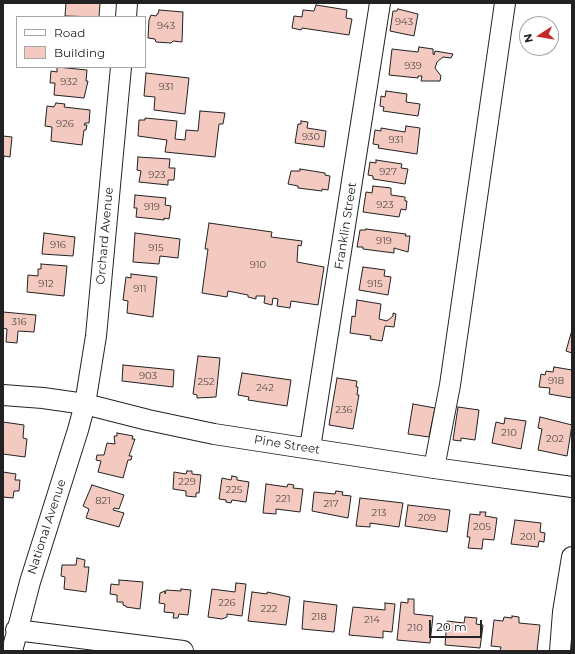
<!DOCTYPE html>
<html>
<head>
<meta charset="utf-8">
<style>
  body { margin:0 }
  #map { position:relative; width:575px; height:654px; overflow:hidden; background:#fff; font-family:Montserrat,sans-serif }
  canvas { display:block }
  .frame { position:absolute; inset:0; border:4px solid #222; pointer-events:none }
  .legend { position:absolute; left:16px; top:16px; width:130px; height:52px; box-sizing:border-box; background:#fff; border:1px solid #a7a7a7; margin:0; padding:5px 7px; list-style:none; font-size:12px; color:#222 }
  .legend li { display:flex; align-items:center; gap:8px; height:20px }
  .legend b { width:20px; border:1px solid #a7a7a7 }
  .north { position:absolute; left:519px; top:16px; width:40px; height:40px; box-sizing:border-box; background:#fff; border:1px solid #a7a7a7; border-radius:50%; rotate:258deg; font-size:11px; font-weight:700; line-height:16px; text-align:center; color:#222 }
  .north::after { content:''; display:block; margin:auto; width:14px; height:18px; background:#c62828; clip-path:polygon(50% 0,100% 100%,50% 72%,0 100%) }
  .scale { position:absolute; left:429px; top:620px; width:53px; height:18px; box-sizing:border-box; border:2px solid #222; border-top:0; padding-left:5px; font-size:12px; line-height:14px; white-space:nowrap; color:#222; -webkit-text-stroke:3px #fff; paint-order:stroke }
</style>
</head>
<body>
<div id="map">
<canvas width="575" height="654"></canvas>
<div class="frame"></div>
<ul class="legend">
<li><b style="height:5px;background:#fff"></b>Road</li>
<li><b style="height:11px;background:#f3c9c0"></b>Building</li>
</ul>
<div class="north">N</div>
<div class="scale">20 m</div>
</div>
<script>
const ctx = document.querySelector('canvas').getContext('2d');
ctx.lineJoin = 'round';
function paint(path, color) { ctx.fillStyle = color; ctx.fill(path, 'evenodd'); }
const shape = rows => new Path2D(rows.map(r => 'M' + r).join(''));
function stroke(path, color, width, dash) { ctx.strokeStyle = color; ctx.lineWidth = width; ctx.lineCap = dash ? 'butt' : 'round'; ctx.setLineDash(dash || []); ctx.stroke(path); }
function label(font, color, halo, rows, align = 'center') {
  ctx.font = font + ' Montserrat,sans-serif'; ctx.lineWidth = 3; ctx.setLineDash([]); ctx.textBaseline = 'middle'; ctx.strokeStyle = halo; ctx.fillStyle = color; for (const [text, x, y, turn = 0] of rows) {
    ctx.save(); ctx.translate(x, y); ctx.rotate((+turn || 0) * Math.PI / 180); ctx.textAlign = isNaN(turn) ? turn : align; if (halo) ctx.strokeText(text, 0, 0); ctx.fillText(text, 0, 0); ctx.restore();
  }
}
const building = shape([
  [66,3,100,3,99,17,65,16,66,3],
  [316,5,347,10,346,18,352,19,349,35,302,28,301,30,292,28,294,16,302,17,303,10,314,11,316,5],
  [398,9,418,14,414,36,390,31,393,11,397,11,398,9],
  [159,10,183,12,182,42,173,41,171,43,156,42,155,39,148,38,149,20,151,15,156,16,157,14,158,14,159,10],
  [419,47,433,49,433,54,434,55,435,51,453,54,451,58,443,57,437,62,435,68,441,76,440,81,421,81,422,76,418,76,418,78,389,75,392,49,418,52,419,47],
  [57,67,87,70,86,81,88,81,84,98,54,95,55,83,50,83,51,71,57,72,57,67],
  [146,73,189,78,185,114,154,110,155,97,144,96,146,73],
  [386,91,407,94,406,102,420,104,418,116,383,111,384,107,380,106,381,96,385,97,386,91],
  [56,103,65,104,64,107,90,110,89,123,85,123,84,125,87,125,86,130,84,130,82,145,51,141,52,127,45,126,47,106,54,107,56,103],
  [200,111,225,113,223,124,219,124,215,157,165,152,167,140,138,136,139,120,145,120,145,118,177,121,175,139,185,140,186,130,198,131,200,111],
  [301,121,308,122,307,128,326,131,324,147,295,143,298,124,301,124,301,121],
  [406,126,420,128,417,154,378,148,379,145,373,144,375,130,381,131,381,128,405,132,406,126],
  [3,136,12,137,10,157,4,156,3,164,3,136],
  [138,157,170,159,169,168,175,168,174,180,168,180,168,185,139,182,141,171,137,170,138,157],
  [376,160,402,164,401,168,408,169,405,184,373,179,373,176,368,175,370,162,376,163,376,160],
  [300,169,325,173,325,175,330,176,328,190,322,189,322,191,298,188,298,186,288,184,291,171,300,171,300,169],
  [373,186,391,188,391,195,405,197,405,201,407,201,406,210,401,209,399,217,363,212,366,192,372,193,373,186],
  [135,195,166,198,165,205,171,206,169,219,164,218,164,220,136,217,137,208,134,208,135,195],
  [209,223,272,232,271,237,302,241,301,246,298,245,297,262,324,267,318,305,291,301,290,308,277,306,278,299,273,298,272,305,264,303,265,296,256,296,256,299,248,297,248,295,228,291,227,297,202,293,208,249,205,249,209,223],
  [366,229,406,234,405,236,410,236,408,252,394,248,394,253,363,249,363,247,357,247,360,230,366,230,366,229],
  [44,233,75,237,73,256,42,254,44,233],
  [135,233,180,239,178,258,160,256,159,264,133,262,135,233],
  [41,264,67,266,64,296,27,292,28,275,38,276,38,269,41,269,41,264],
  [363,267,385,270,384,276,391,277,388,295,359,290,363,267],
  [131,274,157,277,153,317,127,313,128,301,123,300,126,277,131,278,131,274],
  [357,300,381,304,379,319,387,321,393,316,393,313,396,314,394,327,385,326,382,341,370,339,371,336,350,333,352,316,355,317,357,300],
  [3,312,36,315,34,332,18,331,17,343,6,342,7,329,3,328,3,312],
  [572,330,572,353,566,351,572,330],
  [198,356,220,358,216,397,197,398,197,395,193,394,198,356],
  [123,365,174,370,173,387,122,381,123,365],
  [554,367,572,370,572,398,549,394,550,388,539,387,541,374,545,375,546,371,553,372,554,367],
  [242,373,291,380,287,406,248,400,249,397,238,395,242,373],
  [337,378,357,381,356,387,358,387,357,395,359,395,353,429,329,425,337,378],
  [413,404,435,408,429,437,408,434,413,404],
  [458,407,479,410,475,440,461,438,461,441,453,440,458,407],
  [540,417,572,425,567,456,538,450,542,429,538,428,540,417],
  [505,418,526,421,521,449,492,443,496,422,504,424,505,418],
  [3,422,24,425,23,438,27,439,25,457,3,454,3,422],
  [117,433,133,436,132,439,135,439,129,456,132,456,131,460,128,460,123,478,98,472,101,461,96,460,97,455,104,455,107,443,115,444,114,436,117,436,117,433],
  [187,471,192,471,192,474,201,475,199,493,196,493,196,497,186,496,186,491,173,489,174,472,186,474,187,471],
  [3,472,16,474,15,480,20,480,19,491,14,491,13,498,3,497,3,472],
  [232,476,237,477,237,480,249,482,246,502,232,500,231,503,226,502,226,500,219,499,222,478,231,480,232,476],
  [266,484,287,487,288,484,294,485,293,488,303,489,300,512,276,509,276,514,263,513,266,484],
  [92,485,124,495,119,509,114,508,113,510,124,513,119,527,86,518,89,509,83,506,92,485],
  [336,491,343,492,342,495,351,496,348,518,312,511,314,492,335,494,336,491],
  [360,498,403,503,399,527,370,523,370,527,356,526,360,498],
  [408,505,450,510,447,532,405,526,408,505],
  [480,512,486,512,485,516,497,518,494,540,483,539,482,549,468,548,470,537,467,537,470,514,480,515,480,512],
  [515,520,541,523,540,532,545,533,544,542,539,541,538,547,511,544,515,520],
  [77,558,85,560,84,567,89,567,86,592,64,589,65,577,61,576,62,565,76,565,77,558],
  [119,580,143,582,140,609,126,607,126,606,123,605,123,602,117,602,117,595,110,594,111,584,119,585,119,580],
  [236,583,246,584,242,616,227,614,227,617,222,619,208,617,212,589,235,592,236,583],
  [181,589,191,590,188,615,179,614,178,618,173,618,174,613,164,612,165,604,159,603,160,593,165,591,165,594,166,590,181,591,181,589],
  [252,592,267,594,267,592,290,597,286,625,248,621,252,592],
  [408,599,414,599,414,614,433,616,430,643,397,640,401,602,408,603,408,599],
  [304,601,337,605,334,632,302,629,304,601],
  [385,603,395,604,392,632,383,631,383,638,349,635,353,607,385,610,385,603],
  [512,616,519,617,519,623,540,625,537,651,500,651,501,647,491,646,494,620,503,621,504,617,512,618,512,616],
  [465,617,477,618,476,624,483,625,480,648,445,645,447,621,464,623,465,617]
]);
paint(building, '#f3c9c0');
stroke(building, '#222', 1);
const minor = shape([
  [126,17,127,3],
  [3,395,43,398,85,404,148,420,214,434,434,468,572,487],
  [310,448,380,3],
  [434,468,450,385,505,3],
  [16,630,183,651],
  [12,651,30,582,78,430,85,404,96,336,121,67],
  [560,651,563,612,572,557]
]);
stroke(minor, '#222', 22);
stroke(minor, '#fff', 20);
label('10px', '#564c4a', null, [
  ["943",404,22],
  ["943",166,26],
  ["939",413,66],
  ["932",69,82],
  ["931",166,87],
  ["926",65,124],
  ["930",311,137],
  ["931",396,140],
  ["927",388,172],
  ["923",157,175],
  ["923",385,205],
  ["919",152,207],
  ["919",384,241],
  ["916",58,245],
  ["915",156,248],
  ["910",258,265],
  ["912",46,284],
  ["915",375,284],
  ["911",140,289],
  ["316",19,322],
  ["903",148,376],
  ["918",556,381],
  ["252",206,382],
  ["242",265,388],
  ["236",344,410],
  ["210",509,433],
  ["202",555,439],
  ["229",187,482],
  ["225",234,490],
  ["221",283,499],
  ["821",103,501],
  ["217",331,504],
  ["213",379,513],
  ["209",427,518],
  ["205",482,527],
  ["201",528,537],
  ["226",227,603],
  ["222",269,609],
  ["218",319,617],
  ["214",372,620],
  ["210",415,628]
]);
label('12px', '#222', '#fff', [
  ["Franklin Street",346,226,-81],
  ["Orchard Avenue",105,236,-85],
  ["Pine Street",287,445,9],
  ["National Avenue",47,527,-72]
]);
</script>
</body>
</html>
